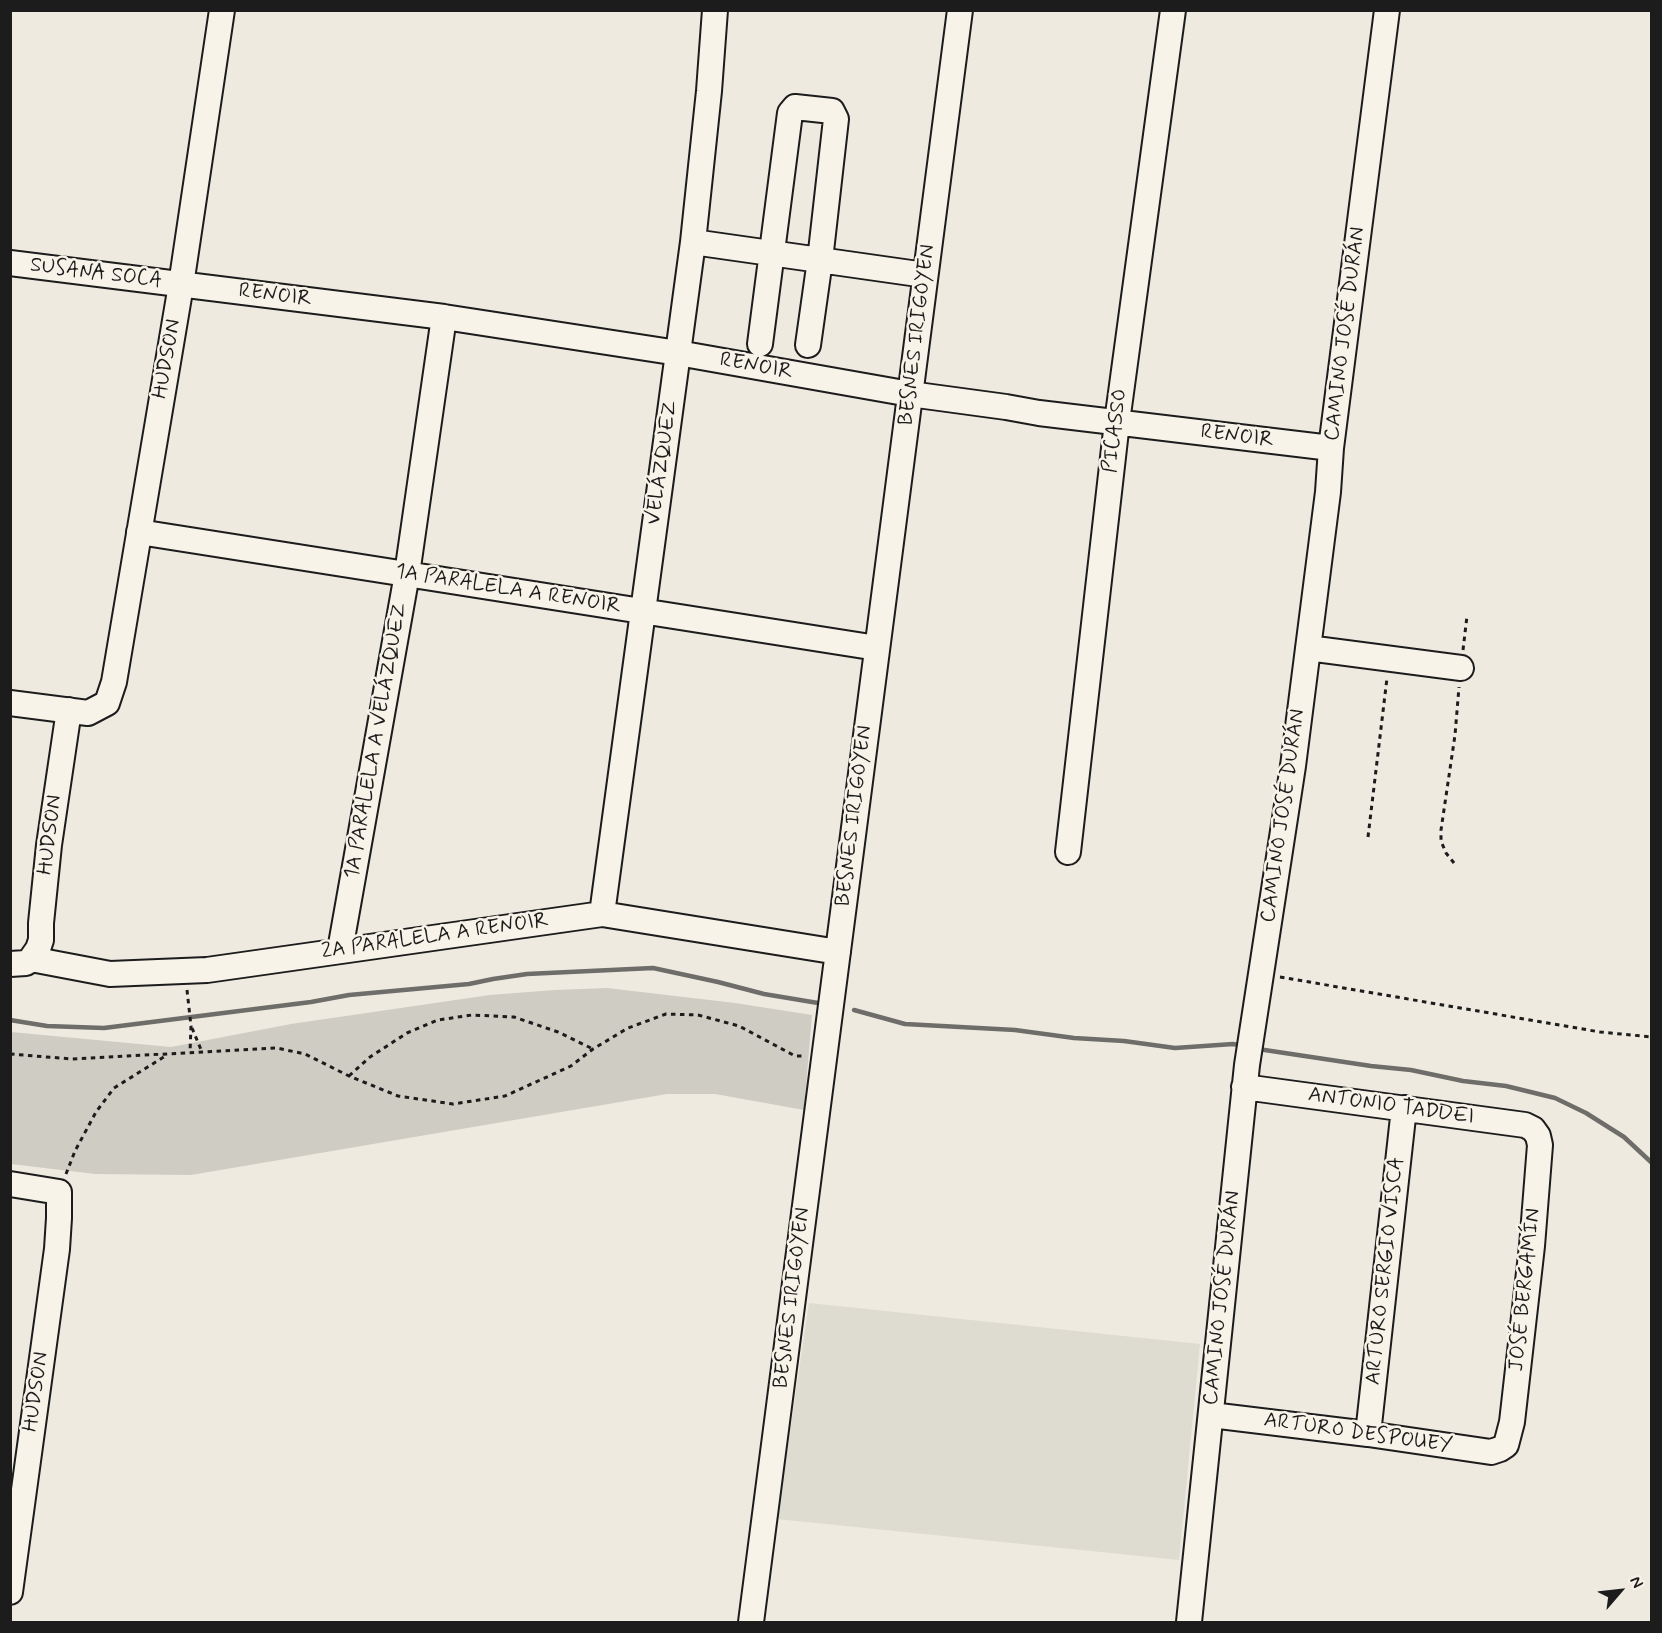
<!DOCTYPE html>
<html>
<head>
<meta charset="utf-8">
<style>
  body { margin:0 }
  #map { position:relative; width:1662px; height:1633px; overflow:hidden; background:#eeeae0; font-family:Mynerve,sans-serif }
  canvas { display:block }
  .frame { position:absolute; inset:0; border:12px solid #1c1c1c; pointer-events:none }
  .north { position:absolute; left:1590px; top:1561px; width:60px; height:60px; -webkit-text-stroke:4px #f7f3e8; paint-order:stroke; rotate:62deg; font-size:16px; font-weight:700; line-height:24px; text-align:center; color:#1c1c1c }
  .north::after { content:''; display:block; margin:auto; width:21px; height:27px; background:#1c1c1c; clip-path:polygon(50% 0,100% 100%,50% 72%,0 100%) }
</style>
</head>
<body>
<div id="map">
<canvas width="1662" height="1633"></canvas>
<div class="frame"></div>
<div class="north">N</div>
</div>
<script>
const ctx = document.querySelector('canvas').getContext('2d');
ctx.lineJoin = 'round';
function paint(path, color) { ctx.fillStyle = color; ctx.fill(path, 'evenodd'); }
const shape = rows => new Path2D(rows.map(r => 'M' + r).join(''));
function stroke(path, color, width, dash) { ctx.strokeStyle = color; ctx.lineWidth = width; ctx.lineCap = dash ? 'butt' : 'round'; ctx.setLineDash(dash || []); ctx.stroke(path); }
function label(font, color, halo, rows, align = 'center') {
  ctx.font = font + ' Mynerve,sans-serif'; ctx.lineWidth = 5; ctx.setLineDash([]); ctx.textBaseline = 'middle'; ctx.strokeStyle = halo; ctx.fillStyle = color; for (const [text, x, y, turn = 0] of rows) {
    ctx.save(); ctx.translate(x, y); ctx.rotate((+turn || 0) * Math.PI / 180); ctx.textAlign = isNaN(turn) ? turn : align; if (halo) ctx.strokeText(text, 0, 0); ctx.fillText(text, 0, 0); ctx.restore();
  }
}
paint(shape([
  [809,1303,1200,1344,1179,1560,777,1519]
]), '#dedbd1');
paint(shape([
  [607,988,735,1003,812,1015,804,1110,715,1094,667,1094,191,1175,95,1174,11,1164,11,1032,171,1047,291,1024,490,995,555,990]
]), '#cfccc3');
stroke(shape([
  [854,1010,905,1024,1015,1030,1074,1038,1124,1041,1175,1048,1233,1044,1244,1046],
  [10,1020,47,1026,104,1028,311,1002,349,995,469,984,493,979,527,974,653,968,718,982,764,994,824,1004],
  [1258,1049,1371,1066,1411,1070,1463,1081,1506,1086,1555,1098,1586,1113,1624,1137,1652,1163]
]), '#6f6d69', 4.5);
const minor = shape([
  [693,242,925,275],
  [10,263,444,317,678,353,910,394,1006,407,1039,413,1331,448],
  [760,344,790,113,795,107,832,111,836,119,820,260,808,345],
  [139,532,877,648],
  [1308,648,1461,668],
  [10,703,88,713,107,703,114,682,181,285,222,10],
  [1068,852,1117,422,1173,10],
  [602,914,693,242,709,91,715,10],
  [340,950,407,574,444,317],
  [31,959,110,974,207,970,602,914,838,952],
  [10,964,26,963,31,959,38,949,41,940,41,923,49,845,69,710],
  [10,1184,59,1192,59,1218,57,1249,10,1592],
  [1211,1415,1368,1434,1491,1452,1500,1449,1506,1445,1512,1422,1532,1246,1540,1145,1538,1136,1533,1129,1525,1125,1244,1087],
  [1368,1434,1404,1108],
  [751,1622,960,10],
  [1189,1622,1247,1065,1293,766,1328,492,1331,448,1387,10]
]);
stroke(minor, '#1c1c1c', 28);
stroke(shape([
  [1463,650,1467,616],
  [1368,837,1387,678],
  [1454,863,1446,853,1441,841,1441,830,1455,735,1459,687],
  [1280,977,1600,1032,1652,1037],
  [187,990,191,1026,190,1052],
  [192,1028,202,1052],
  [10,1054,72,1059,277,1048,305,1054,349,1076,398,1096,453,1104,505,1096,571,1066,593,1049,628,1028,666,1014,698,1015,739,1026,795,1056,805,1056],
  [349,1076,370,1057,407,1033,438,1020,472,1015,514,1017,558,1032,593,1049],
  [66,1174,75,1151,96,1112,114,1088,167,1055]
]), '#1c1c1c', 3, [4.5, 4.5]);
stroke(minor, '#f7f3e8', 24);
label('21px', '#1c1c1c', '#f7f3e8', [
  ["SUSANA SOCA",96,274,7],
  ["RENOIR",275,296,7],
  ["CAMINO JOSÉ DURÁN",1346,334,-83],
  ["BESNES IRIGOYEN",918,335,-83],
  ["HUDSON",168,359,-80],
  ["RENOIR",756,367,10],
  ["PICASSO",1116,431,-83],
  ["RENOIR",1237,437,7],
  ["VELÁZQUEZ",663,463,-82],
  ["1A PARALELA A RENOIR",508,590,9],
  ["1A PARALELA A VELÁZQUEZ",377,741,-80],
  ["BESNES IRIGOYEN",855,816,-83],
  ["CAMINO JOSÉ DURÁN",1284,816,-82],
  ["HUDSON",51,835,-83],
  ["2A PARALELA A RENOIR",435,937,-8],
  ["ANTONIO TADDEI",1391,1107,8],
  ["ARTURO SERGIO VISCA",1386,1271,-84],
  ["JOSÉ BERGAMÍN",1526,1290,-84],
  ["BESNES IRIGOYEN",793,1298,-83],
  ["CAMINO JOSÉ DURÁN",1223,1298,-84],
  ["HUDSON",37,1392,-82],
  ["ARTURO DESPOUEY",1358,1434,8]
]);
</script>
</body>
</html>
